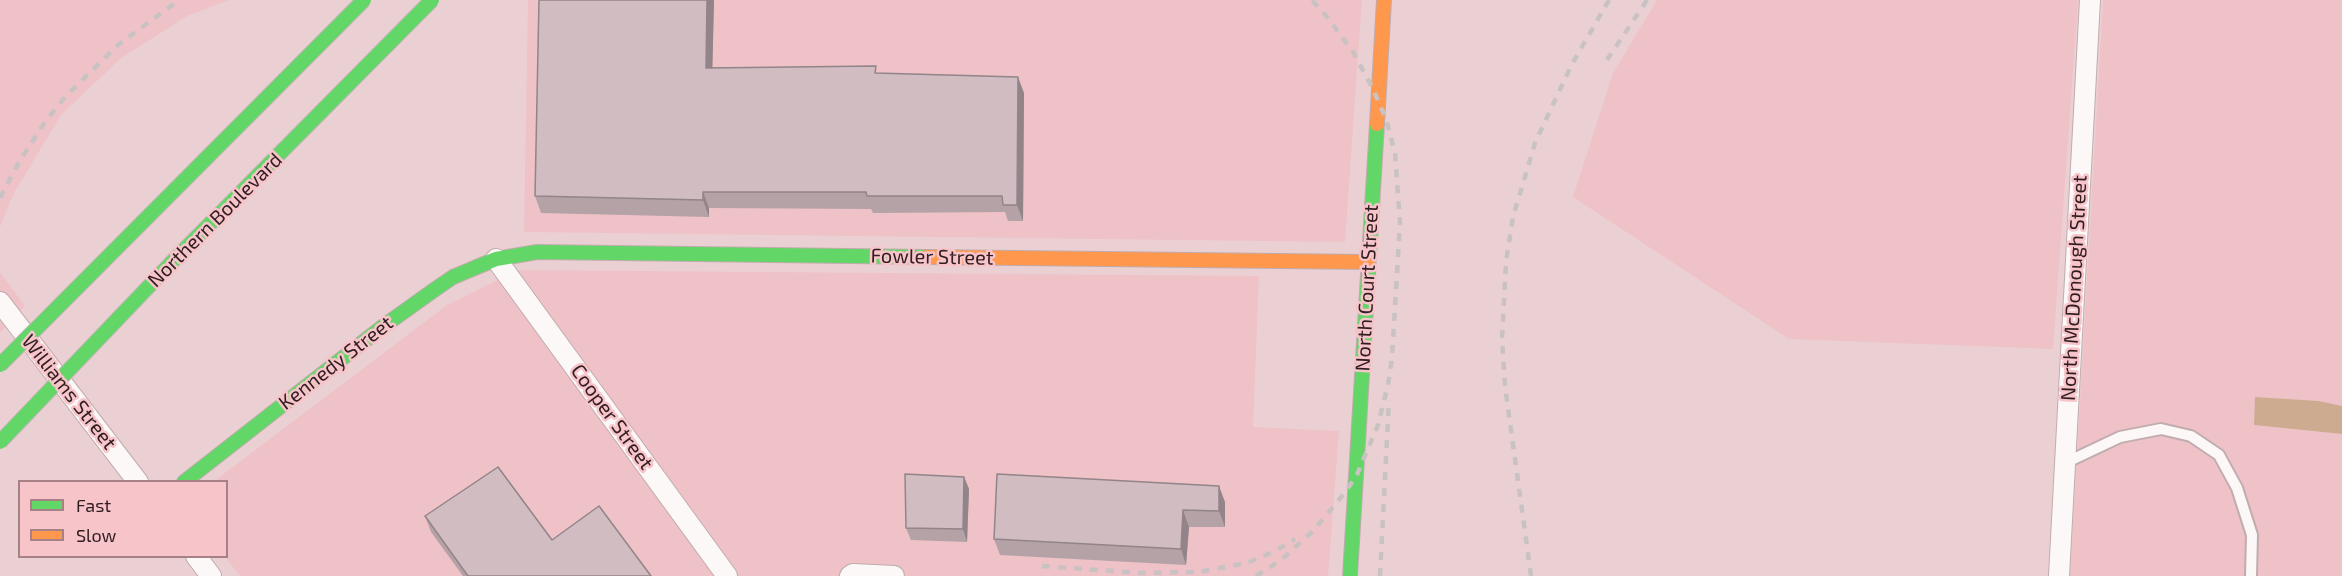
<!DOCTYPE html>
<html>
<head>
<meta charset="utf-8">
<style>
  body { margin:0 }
  #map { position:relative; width:2342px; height:576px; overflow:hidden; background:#ebd0d3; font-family:"Exo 2",sans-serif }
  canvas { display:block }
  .legend { position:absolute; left:18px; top:480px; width:210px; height:78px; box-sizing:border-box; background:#f7c4ca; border:2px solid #a78186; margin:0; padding:8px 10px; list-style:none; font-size:18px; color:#2f1d1f }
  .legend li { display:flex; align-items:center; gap:12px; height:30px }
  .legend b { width:30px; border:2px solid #a78186 }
</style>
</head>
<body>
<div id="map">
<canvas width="2342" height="576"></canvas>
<ul class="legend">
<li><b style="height:8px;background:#63d668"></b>Fast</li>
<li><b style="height:8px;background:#ff974d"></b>Slow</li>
</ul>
</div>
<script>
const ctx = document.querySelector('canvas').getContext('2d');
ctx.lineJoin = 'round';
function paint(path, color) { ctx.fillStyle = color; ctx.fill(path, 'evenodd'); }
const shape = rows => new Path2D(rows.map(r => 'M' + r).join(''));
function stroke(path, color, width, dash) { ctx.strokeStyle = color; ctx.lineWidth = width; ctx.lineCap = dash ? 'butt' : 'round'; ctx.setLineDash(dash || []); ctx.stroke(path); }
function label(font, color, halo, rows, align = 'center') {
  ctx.font = font + ' "Exo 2",sans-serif'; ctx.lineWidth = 5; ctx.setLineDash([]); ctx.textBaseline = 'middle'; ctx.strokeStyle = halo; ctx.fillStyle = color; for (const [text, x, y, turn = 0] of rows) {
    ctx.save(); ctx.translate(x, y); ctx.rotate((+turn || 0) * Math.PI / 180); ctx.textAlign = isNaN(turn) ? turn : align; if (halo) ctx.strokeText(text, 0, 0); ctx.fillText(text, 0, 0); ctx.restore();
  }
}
paint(shape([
  [0,0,229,0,187,16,120,59,61,115,13,195,0,227],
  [528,0,1362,0,1345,242,524,232],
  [1657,0,2078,0,2053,349,1789,339,1573,197,1613,73],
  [2103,0,2342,0,2342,406,2319,401,2255,397,2254,425,2342,434,2342,576,2070,576],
  [517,270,1259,276,1253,427,1339,431,1328,576,240,576,225,557,226,482,213,482,447,305],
  [0,272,25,306,0,333]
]), '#eec2c7');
paint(shape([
  [2255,397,2319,401,2342,406,2342,434,2254,425]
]), '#cdab90');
const lane = shape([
  [2065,463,2120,437,2161,429,2191,436,2219,455,2237,488,2252,535,2251,576]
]);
const street = shape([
  [496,259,727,576],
  [0,302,138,482],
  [196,556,211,576],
  [850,576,853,574,894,576],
  [2059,576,2090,0]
]);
const fast = shape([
  [184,482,381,328,434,290,453,277,496,259,537,252,927,257],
  [1350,576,1377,124]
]);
const slow = shape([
  [1377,124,1384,0],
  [927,257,1368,262]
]);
stroke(lane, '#c1acae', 14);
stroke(street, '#c1acae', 22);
stroke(fast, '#c1acae', 16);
stroke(slow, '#c1acae', 16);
stroke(lane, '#fcf8f8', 10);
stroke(street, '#fcf8f8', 20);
stroke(fast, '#63d668', 14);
stroke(slow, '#ff974d', 14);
stroke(shape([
  [1607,60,1647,0],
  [0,198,19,162,45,122,65,97,119,44,179,0],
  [1042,566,1141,573,1199,572,1247,563,1275,551,1295,539],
  [1256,576,1281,560,1312,532,1339,500,1356,477,1378,425,1388,385,1392,358,1400,223,1395,153,1386,119,1372,87,1353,52,1327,17,1312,0],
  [1380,576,1389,400],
  [1531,576,1505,386,1502,339,1506,262,1513,217,1535,143,1572,64,1609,0]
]), '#c9c2c2', 4.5, [8, 8]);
const fastBridge = shape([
  [0,365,364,0],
  [0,442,175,259,432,0]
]);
stroke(fastBridge, '#c2b5b6', 16, []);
stroke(fastBridge, '#63d668', 14);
paint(shape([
  [714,0,712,68,879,73,1024,93,1023,221,1008,221,1005,212,873,213,871,209,709,208,709,217,541,213,535,196],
  [964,477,969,489,967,542,911,540,906,528],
  [1225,502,1225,527,1189,527,1186,565,1000,555,994,539],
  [425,516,552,540,651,576,463,576,431,532]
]), '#b4a2a7');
paint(shape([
  [707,0,714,0,712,85,706,68],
  [1018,77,1024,93,1023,221,1017,205],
  [703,192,709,208,709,217,703,200],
  [964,477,969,489,967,542,963,529],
  [1219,486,1225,502,1225,527,1219,511],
  [1183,510,1189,527,1186,565,1181,549]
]), '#928488');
const building = shape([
  [539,0,707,0,706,68,876,66,875,73,1018,77,1017,205,1003,205,1002,196,867,196,866,192,703,192,703,200,535,196,539,0],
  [498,467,552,540,599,506,651,576,468,576,425,516,498,467],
  [905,474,964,477,963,529,906,528,905,474],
  [997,474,1219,486,1219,511,1183,510,1181,549,994,539,997,474]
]);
paint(building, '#d1bcc2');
stroke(building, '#928488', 1.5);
label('20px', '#2f1d1f', '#f7c4ca', [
  ["Northern Boulevard",215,220,-45],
  ["Fowler Street",932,257,1],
  ["North Court Street",1367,288,-87],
  ["North McDonough Street",2074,288,-87],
  ["Kennedy Street",336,363,-38],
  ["Williams Street",69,392,52],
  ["Cooper Street",612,417,54]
]);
</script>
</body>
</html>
